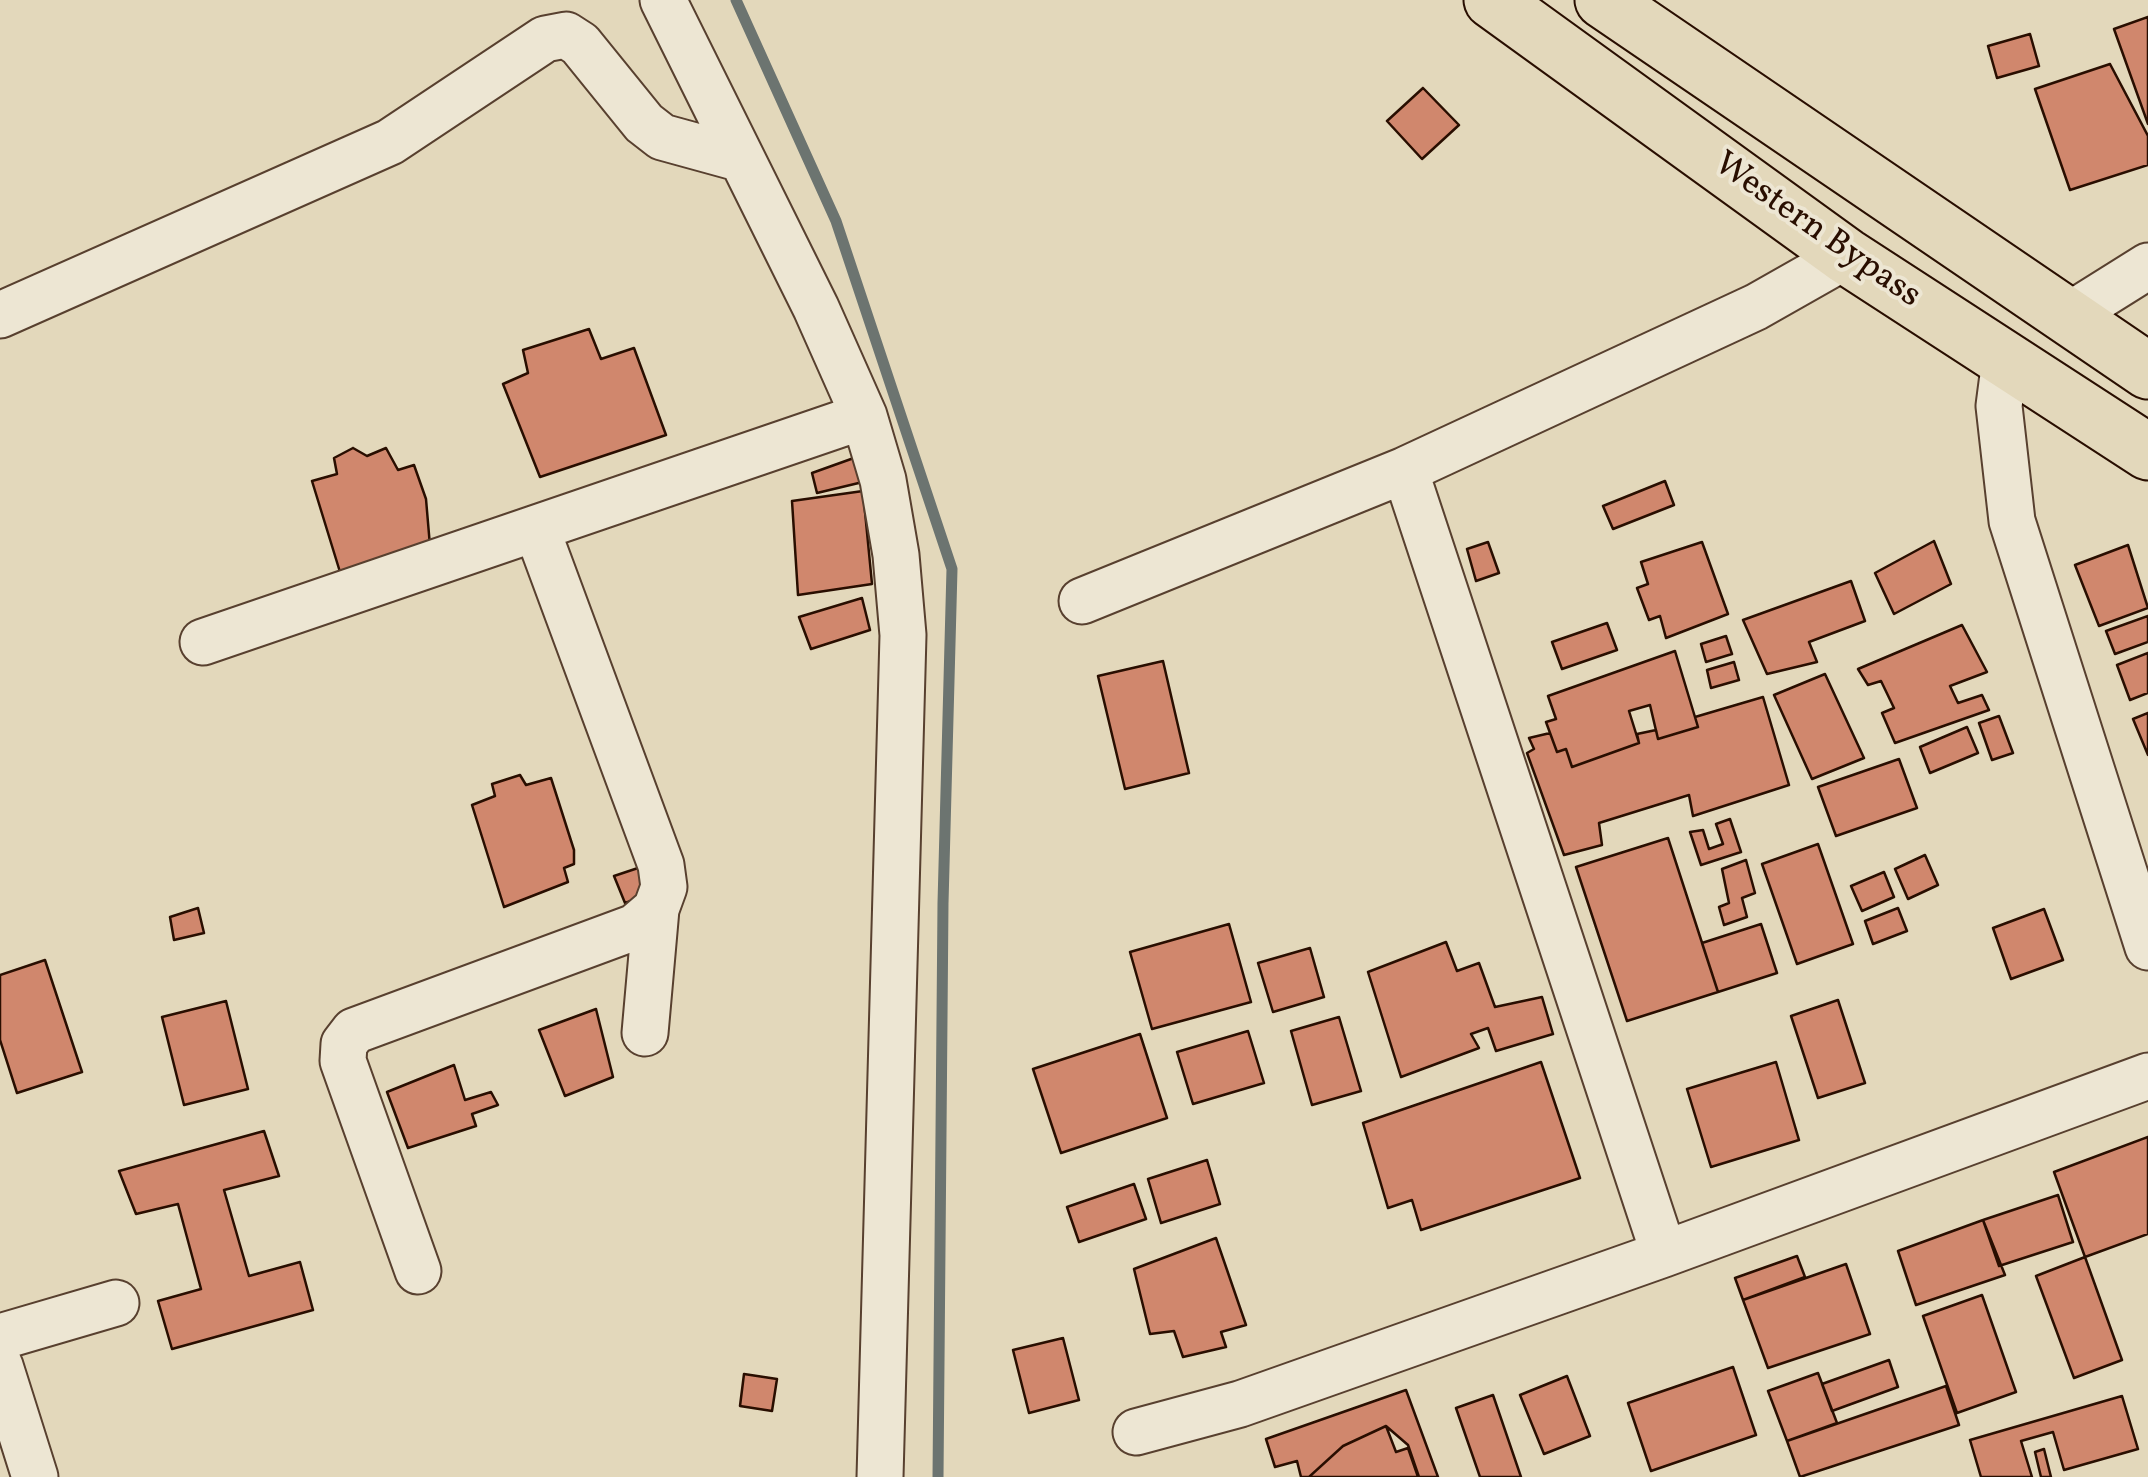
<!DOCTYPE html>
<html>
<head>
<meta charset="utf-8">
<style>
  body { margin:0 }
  canvas { display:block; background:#e3d8bb }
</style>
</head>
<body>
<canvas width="2148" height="1477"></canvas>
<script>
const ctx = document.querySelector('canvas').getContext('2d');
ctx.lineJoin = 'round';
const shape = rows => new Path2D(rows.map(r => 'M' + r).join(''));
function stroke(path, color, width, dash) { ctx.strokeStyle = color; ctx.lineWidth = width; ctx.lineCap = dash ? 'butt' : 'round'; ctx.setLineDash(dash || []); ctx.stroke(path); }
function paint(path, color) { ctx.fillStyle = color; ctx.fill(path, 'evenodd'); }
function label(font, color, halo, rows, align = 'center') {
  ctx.font = font + ' Vollkorn,serif'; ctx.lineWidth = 8; ctx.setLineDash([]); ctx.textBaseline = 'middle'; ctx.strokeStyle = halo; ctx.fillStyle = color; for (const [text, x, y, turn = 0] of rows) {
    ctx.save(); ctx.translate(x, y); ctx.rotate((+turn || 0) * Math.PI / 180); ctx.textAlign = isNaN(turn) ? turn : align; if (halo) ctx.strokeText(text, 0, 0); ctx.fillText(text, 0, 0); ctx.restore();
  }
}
stroke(shape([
  [736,0,836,221,952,569,943,903,938,1477]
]), '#6c7470', 11);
const building = shape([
  [2148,17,2148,124,2114,29,2148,17],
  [2030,34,2039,66,1997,78,1988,46,2030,34],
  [2110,64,2148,136,2148,165,2070,190,2035,89,2110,64],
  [1423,88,1459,125,1422,159,1387,121,1423,88],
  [589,329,601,359,634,348,666,435,540,477,503,384,528,373,523,350,589,329],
  [353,448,367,456,386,448,398,470,414,465,426,499,430,546,340,572,312,481,337,474,334,458,353,448],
  [865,454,867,481,817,493,812,473,865,454],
  [1665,481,1674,505,1613,529,1603,506,1665,481],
  [863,491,872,584,798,595,792,501,863,491],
  [1934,541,1951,584,1894,614,1875,573,1934,541],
  [1488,542,1499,573,1476,581,1467,549,1488,542],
  [1702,542,1728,614,1666,638,1660,616,1649,620,1637,588,1648,584,1641,562,1702,542],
  [2128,545,2148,608,2099,626,2075,565,2128,545],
  [1851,581,1865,621,1809,642,1817,662,1767,674,1743,620,1851,581],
  [862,598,870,630,811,649,799,617,862,598],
  [2148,616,2148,642,2115,654,2106,631,2148,616],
  [1607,623,1617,650,1562,669,1552,642,1607,623],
  [1962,625,1987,672,1950,686,1958,703,1982,695,1989,710,1895,743,1882,713,1894,708,1881,681,1868,685,1858,669,1962,625],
  [1726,636,1732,654,1706,662,1701,644,1726,636],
  [1675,651,1698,727,1658,739,1650,705,1629,711,1639,743,1572,767,1566,749,1557,752,1546,722,1556,719,1548,696,1675,651],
  [2148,653,2148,693,2130,700,2117,665,2148,653],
  [1163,661,1189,773,1125,789,1098,676,1163,661],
  [1734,662,1739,680,1711,688,1707,670,1734,662],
  [1825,674,1864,758,1812,779,1774,695,1825,674],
  [1763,697,1789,785,1693,816,1689,795,1599,823,1602,845,1564,855,1527,753,1534,749,1529,738,1550,733,1557,752,1566,749,1572,767,1639,743,1637,734,1656,730,1658,739,1698,727,1695,717,1763,697],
  [2148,713,2148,755,2133,719,2148,713],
  [1999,716,2013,753,1992,760,1979,723,1999,716],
  [1967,727,1978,753,1930,773,1920,747,1967,727],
  [1899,759,1917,808,1836,836,1818,787,1899,759],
  [520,775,526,785,551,778,574,850,574,864,564,868,568,882,504,907,472,805,495,796,492,784,520,775],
  [1730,819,1741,852,1701,865,1690,832,1703,830,1709,849,1723,844,1716,824,1730,819],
  [1668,838,1718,992,1627,1021,1576,867,1668,838],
  [1818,844,1853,944,1797,964,1762,864,1818,844],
  [1925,855,1938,885,1908,899,1895,869,1925,855],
  [1746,860,1755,893,1742,898,1747,917,1724,925,1719,907,1729,903,1722,869,1746,860],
  [641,867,654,893,625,903,614,876,641,867],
  [1884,872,1894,897,1862,911,1851,886,1884,872],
  [198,908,204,933,174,940,170,917,198,908],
  [1898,908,1907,931,1873,944,1865,921,1898,908],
  [2044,909,2063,960,2011,979,1993,928,2044,909],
  [1229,924,1251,1002,1152,1029,1130,952,1229,924],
  [1761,924,1777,973,1718,992,1702,943,1761,924],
  [1446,942,1457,971,1479,963,1495,1007,1542,997,1553,1034,1496,1051,1488,1028,1471,1034,1479,1048,1401,1077,1368,972,1446,942],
  [1310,948,1324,997,1273,1012,1258,963,1310,948],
  [45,960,82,1072,17,1093,0,1040,0,975,45,960],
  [1838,1000,1865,1083,1818,1098,1791,1016,1838,1000],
  [226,1001,248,1089,184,1105,162,1017,226,1001],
  [596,1009,613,1077,565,1096,539,1030,596,1009],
  [1339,1017,1361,1091,1312,1105,1291,1031,1339,1017],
  [1248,1031,1264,1083,1193,1104,1177,1052,1248,1031],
  [1140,1034,1167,1118,1061,1153,1033,1069,1140,1034],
  [1541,1062,1580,1178,1421,1230,1412,1200,1388,1208,1363,1123,1541,1062],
  [1776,1062,1799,1140,1711,1167,1687,1089,1776,1062],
  [454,1065,465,1100,491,1092,498,1105,472,1114,476,1126,408,1148,387,1092,454,1065],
  [264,1131,279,1176,224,1190,249,1276,300,1262,313,1310,172,1349,158,1301,201,1289,178,1204,136,1214,119,1171,264,1131],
  [2148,1137,2148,1234,2085,1257,2054,1172,2148,1137],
  [1207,1160,1220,1204,1161,1223,1148,1179,1207,1160],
  [1134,1184,1146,1219,1079,1242,1067,1207,1134,1184],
  [2058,1195,2073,1242,1999,1266,1983,1220,2058,1195],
  [1983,1220,2005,1275,1916,1305,1898,1251,1983,1220],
  [1216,1238,1246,1325,1221,1332,1226,1347,1183,1357,1174,1331,1150,1334,1134,1269,1216,1238],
  [1797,1256,1805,1277,1743,1300,1735,1278,1797,1256],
  [2085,1257,2122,1360,2074,1378,2036,1276,2085,1257],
  [1846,1264,1870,1334,1768,1368,1743,1300,1846,1264],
  [1982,1295,2016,1392,1957,1413,1923,1316,1982,1295],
  [1063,1338,1079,1400,1029,1413,1013,1350,1063,1338],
  [1889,1360,1898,1387,1832,1411,1822,1384,1889,1360],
  [1733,1367,1756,1435,1651,1471,1628,1403,1733,1367],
  [1818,1373,1837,1423,1787,1441,1768,1391,1818,1373],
  [744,1374,777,1379,772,1411,740,1406,744,1374],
  [1567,1376,1590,1436,1544,1454,1520,1395,1567,1376],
  [1946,1386,1959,1425,1800,1477,1787,1441,1946,1386],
  [1406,1390,1438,1477,1419,1477,1408,1445,1386,1426,1343,1446,1309,1477,1301,1477,1297,1461,1275,1467,1266,1439,1406,1390],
  [1493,1395,1521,1477,1480,1477,1456,1408,1493,1395],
  [2122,1396,2138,1449,2064,1470,2053,1432,2021,1441,2032,1477,1981,1477,1970,1440,2122,1396],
  [1386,1426,1396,1452,1408,1448,1418,1477,1309,1477,1343,1446,1386,1426],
  [2044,1449,2051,1477,2041,1477,2035,1452,2044,1449]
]);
paint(building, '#d0876d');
stroke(building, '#290e00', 2.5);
const street = shape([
  [663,0,816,308,864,416,883,480,896,555,903,635,880,1477],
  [0,315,390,142,545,39,566,35,580,44,644,123,662,137,742,159],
  [2065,318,2148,266],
  [2005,360,1999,406,2012,521,2148,947],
  [1405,470,1664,1254],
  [537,530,661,865,664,887,656,909,645,1033],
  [1082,601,1405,470,1756,307,1846,256],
  [203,642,864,416],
  [418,1271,343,1061,344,1044,354,1031,635,927,656,909],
  [0,1337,116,1303],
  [0,1366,35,1477],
  [1136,1432,1240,1404,1664,1254,2148,1076]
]);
const primary = shape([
  [1492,0,1846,256,2148,452],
  [1603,0,2148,371]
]);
stroke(street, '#58402f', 49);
stroke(primary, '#290e00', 59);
stroke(street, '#ede6d3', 45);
stroke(primary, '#e3d8bb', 55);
label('35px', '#290e00', '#ede6d3', [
  ["Western Bypass",1816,232,35]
]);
</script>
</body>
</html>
